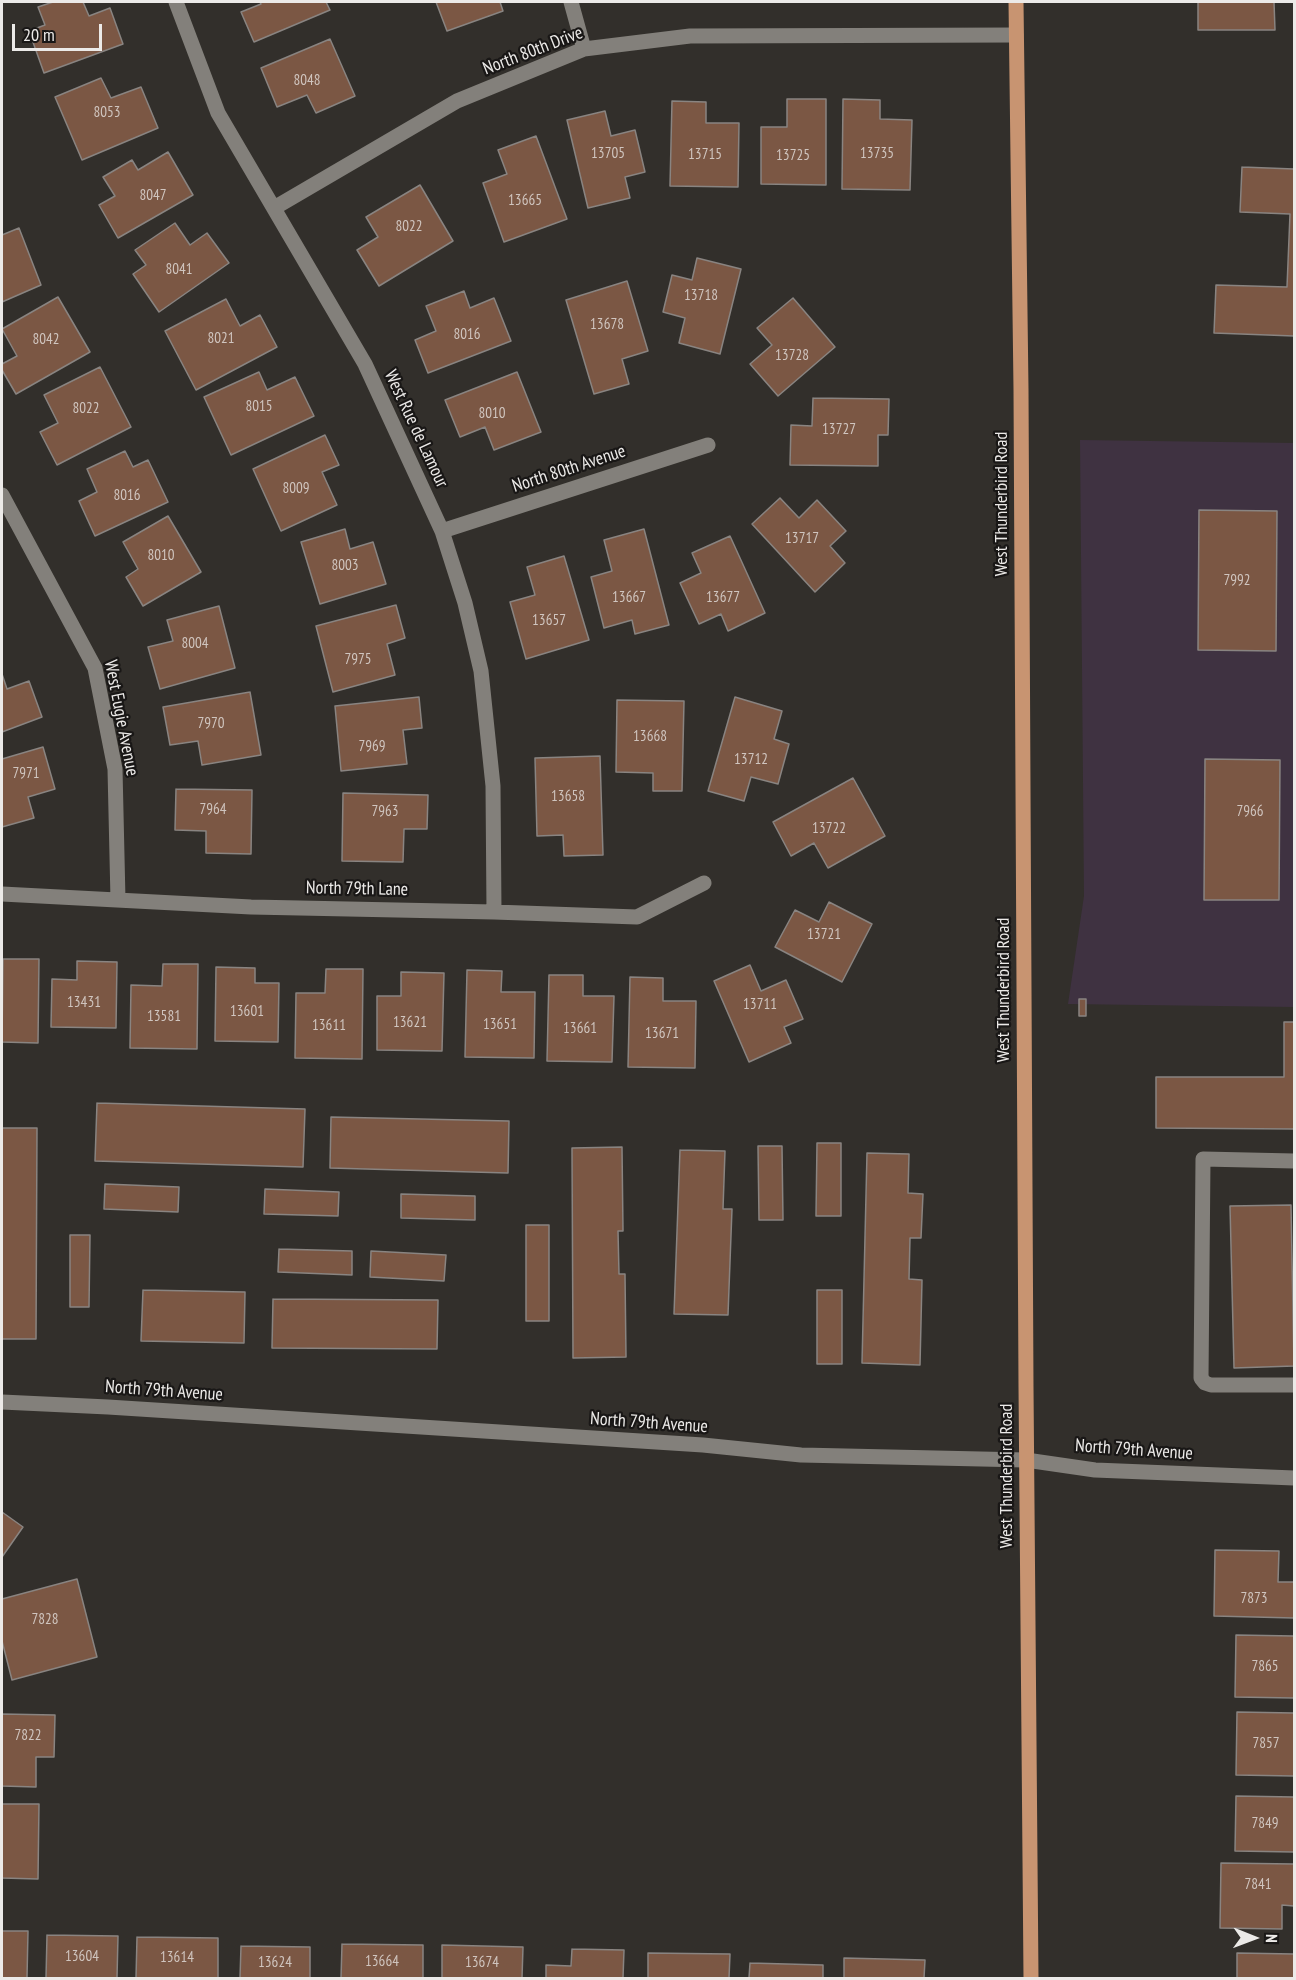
<!DOCTYPE html>
<html>
<head>
<meta charset="utf-8">
<style>
  body { margin:0 }
  #map { position:relative; width:1296px; height:1980px; overflow:hidden; background:#322f2b; font-family:"PT Sans Narrow",sans-serif }
  canvas { display:block }
  .frame { position:absolute; inset:0; border:3px solid #eceae8; pointer-events:none }
  .north { position:absolute; left:1224px; top:1908px; width:60px; height:60px; -webkit-text-stroke:4px #191716; paint-order:stroke; rotate:91deg; font-size:16px; font-weight:700; line-height:24px; text-align:center; color:#eceae8 }
  .north::after { content:''; display:block; margin:auto; width:21px; height:27px; background:#eceae8; clip-path:polygon(50% 0,100% 100%,50% 72%,0 100%) }
  .scale { position:absolute; left:12px; top:24px; width:90px; height:27px; box-sizing:border-box; border:3px solid #eceae8; border-top:0; padding-left:8px; font-size:18px; line-height:21px; white-space:nowrap; color:#eceae8; -webkit-text-stroke:4px #191716; paint-order:stroke }
</style>
</head>
<body>
<div id="map">
<canvas width="1296" height="1980"></canvas>
<div class="frame"></div>
<div class="north">N</div>
<div class="scale">20 m</div>
</div>
<script>
const ctx = document.querySelector('canvas').getContext('2d');
ctx.lineJoin = 'round';
function paint(path, color) { ctx.fillStyle = color; ctx.fill(path, 'evenodd'); }
const shape = rows => new Path2D(rows.map(r => 'M' + r).join(''));
function stroke(path, color, width, dash) { ctx.strokeStyle = color; ctx.lineWidth = width; ctx.lineCap = dash ? 'butt' : 'round'; ctx.setLineDash(dash || []); ctx.stroke(path); }
function label(font, color, halo, rows, align = 'center') {
  ctx.font = font + ' "PT Sans Narrow",sans-serif'; ctx.lineWidth = 4.5; ctx.setLineDash([]); ctx.textBaseline = 'middle'; ctx.strokeStyle = halo; ctx.fillStyle = color; for (const [text, x, y, turn = 0] of rows) {
    ctx.save(); ctx.translate(x, y); ctx.rotate((+turn || 0) * Math.PI / 180); ctx.textAlign = isNaN(turn) ? turn : align; if (halo) ctx.strokeText(text, 0, 0); ctx.fillText(text, 0, 0); ctx.restore();
  }
}
paint(shape([
  [1080,440,1294,443,1294,1007,1068,1004,1084,896]
]), '#3f3241');
const building = shape([
  [53,2,83,2,89,16,110,8,123,44,44,73,29,31,45,25,38,7,53,2],
  [260,2,326,2,330,10,254,42,241,12,261,4,260,2],
  [436,2,500,2,503,11,447,31,436,2],
  [1198,2,1274,2,1275,30,1198,30,1198,2],
  [330,39,355,96,316,113,307,95,277,107,261,68,330,39],
  [101,78,111,98,141,87,158,128,82,160,55,97,101,78],
  [787,99,826,99,826,185,761,184,761,127,787,127,787,99],
  [843,99,880,100,880,119,912,120,910,190,842,189,843,99],
  [672,101,706,102,706,123,739,123,738,187,670,186,672,101],
  [605,111,611,136,635,130,645,172,625,177,630,198,588,208,567,120,605,111],
  [536,136,567,219,504,242,483,183,507,174,498,150,536,136],
  [168,152,193,195,118,238,99,205,115,196,103,177,132,160,138,170,168,152],
  [1242,167,1294,169,1294,336,1214,333,1216,285,1287,287,1290,214,1240,212,1242,167],
  [420,185,453,241,379,286,357,250,378,237,366,217,420,185],
  [175,223,190,245,207,233,229,263,159,312,133,274,146,265,135,250,175,223],
  [19,228,41,285,2,302,2,235,19,228],
  [697,258,741,269,720,354,679,343,685,318,663,312,672,275,692,280,697,258],
  [627,281,648,351,622,359,629,384,594,394,566,300,627,281],
  [464,291,470,308,494,298,511,341,428,373,415,340,436,331,426,306,464,291],
  [58,297,90,352,16,394,2,370,2,364,17,356,2,329,58,297],
  [793,298,835,347,778,396,750,364,772,345,757,328,793,298],
  [226,299,240,326,260,315,277,347,196,390,165,331,226,299],
  [100,367,131,427,57,465,40,432,58,423,44,395,100,367],
  [259,372,267,390,295,377,314,416,231,455,204,397,259,372],
  [517,372,541,432,494,450,485,427,460,437,445,400,517,372],
  [813,398,889,399,888,435,878,435,878,466,790,465,791,425,812,426,813,398],
  [325,435,339,465,322,472,337,505,281,531,253,469,325,435],
  [125,451,133,467,148,460,168,502,95,536,79,501,97,492,87,469,125,451],
  [780,498,799,518,817,500,846,531,830,546,845,563,815,592,752,524,780,498],
  [1199,510,1277,511,1276,651,1198,650,1199,510],
  [168,516,201,572,143,606,126,577,138,569,123,542,168,516],
  [345,529,350,549,373,542,386,584,320,604,301,542,345,529],
  [644,529,669,625,635,634,632,620,604,628,591,577,612,571,604,540,644,529],
  [730,536,765,613,728,631,721,614,699,624,680,583,701,573,692,553,730,536],
  [564,556,589,640,526,659,510,602,535,595,527,567,564,556],
  [396,605,405,638,387,644,395,675,333,692,316,626,396,605],
  [219,606,235,668,160,689,148,647,173,641,167,620,219,606],
  [2,674,7,689,29,681,42,717,2,732,2,674],
  [250,692,261,755,202,765,198,741,170,745,163,707,250,692],
  [419,697,422,728,403,730,407,764,341,771,335,706,419,697],
  [735,697,782,711,774,739,789,744,778,784,751,777,744,801,708,791,735,697],
  [617,700,684,701,682,791,653,791,653,773,616,772,617,700],
  [43,747,55,789,28,797,34,818,2,827,2,759,43,747],
  [600,756,603,855,564,856,563,835,537,836,535,758,600,756],
  [1205,759,1280,760,1279,900,1204,900,1205,759],
  [853,778,885,836,828,868,814,843,791,856,773,822,853,778],
  [176,789,252,790,251,854,206,853,206,831,175,830,176,789],
  [343,793,428,795,427,829,404,829,403,862,342,861,343,793],
  [829,902,872,924,842,982,775,947,795,910,819,922,829,902],
  [3,959,39,959,38,1043,2,1042,3,959],
  [77,961,117,962,116,1028,51,1027,52,979,77,980,77,961],
  [163,964,198,964,197,1049,130,1048,131,985,162,986,163,964],
  [750,965,761,991,786,980,803,1019,784,1027,791,1043,749,1062,714,981,750,965],
  [216,967,255,968,255,983,279,983,278,1042,215,1041,216,967],
  [326,969,363,969,362,1059,295,1058,296,993,325,993,326,969],
  [467,970,502,971,501,992,535,992,534,1058,465,1057,467,970],
  [401,972,444,973,442,1051,377,1050,377,996,401,996,401,972],
  [549,975,583,975,583,996,614,996,612,1062,547,1061,549,975],
  [630,977,663,978,663,1001,696,1001,695,1068,628,1067,630,977],
  [1079,999,1086,999,1086,1016,1079,1016,1079,999],
  [1284,1022,1294,1022,1294,1129,1156,1128,1156,1077,1284,1077,1284,1022],
  [97,1103,305,1109,303,1167,95,1161,97,1103],
  [331,1117,509,1121,508,1173,330,1168,331,1117],
  [2,1128,37,1128,36,1339,2,1339,2,1128],
  [817,1143,841,1143,841,1216,816,1216,817,1143],
  [758,1146,782,1146,783,1220,759,1220,758,1146],
  [622,1147,623,1231,618,1231,619,1274,625,1274,626,1357,573,1358,572,1148,622,1147],
  [680,1150,725,1151,723,1209,732,1209,728,1315,674,1314,680,1150],
  [867,1153,909,1154,908,1193,923,1194,921,1238,910,1238,909,1279,922,1280,920,1365,862,1363,867,1153],
  [105,1184,179,1187,178,1212,104,1209,105,1184],
  [265,1189,339,1192,338,1216,264,1214,265,1189],
  [401,1194,475,1196,475,1220,401,1218,401,1194],
  [1291,1205,1294,1366,1234,1368,1230,1206,1291,1205],
  [526,1225,549,1225,549,1321,526,1321,526,1225],
  [70,1235,90,1235,89,1307,70,1307,70,1235],
  [279,1249,352,1251,352,1275,278,1272,279,1249],
  [371,1251,446,1255,444,1281,370,1277,371,1251],
  [143,1290,245,1292,244,1343,141,1341,143,1290],
  [817,1290,842,1290,842,1364,817,1364,817,1290],
  [273,1299,438,1300,437,1349,272,1348,273,1299],
  [2,1512,23,1527,2,1557,2,1512],
  [1215,1550,1279,1551,1278,1582,1294,1582,1294,1618,1214,1616,1215,1550],
  [77,1579,97,1657,12,1680,2,1641,2,1599,77,1579],
  [1236,1635,1294,1636,1294,1698,1235,1697,1236,1635],
  [1237,1712,1294,1713,1294,1776,1236,1775,1237,1712],
  [2,1714,55,1715,54,1757,36,1757,36,1787,2,1786,2,1714],
  [1236,1796,1294,1797,1294,1852,1235,1851,1236,1796],
  [2,1804,39,1804,38,1879,2,1878,2,1804],
  [1221,1863,1294,1864,1294,1906,1282,1905,1282,1929,1220,1928,1221,1863],
  [2,1931,28,1931,27,1978,2,1978,2,1931],
  [47,1935,118,1936,117,1978,46,1978,47,1935],
  [137,1937,218,1938,218,1978,136,1978,137,1937],
  [342,1944,423,1945,423,1978,341,1978,342,1944],
  [442,1945,523,1947,522,1978,442,1978,442,1945],
  [241,1946,310,1947,310,1978,240,1978,241,1946],
  [572,1949,624,1950,623,1978,546,1978,546,1965,571,1966,572,1949],
  [648,1953,730,1954,729,1978,648,1978,648,1953],
  [1237,1953,1294,1954,1294,1978,1237,1978,1237,1953],
  [844,1958,925,1960,924,1978,844,1978,844,1958],
  [750,1963,823,1965,823,1978,749,1978,750,1963]
]);
paint(building, '#7b5744');
stroke(building, '#898481', 1.5);
stroke(shape([
  [176,2,218,113,365,364,442,531,465,603,481,671,493,786,494,912],
  [571,2,584,49],
  [274,208,457,101,584,49,690,36,1016,35],
  [2,495,95,668,115,769,118,900],
  [442,531,708,445],
  [2,894,251,907,494,912,637,917,704,883],
  [1294,1161,1203,1159,1201,1378,1205,1383,1211,1385,1294,1385],
  [2,1402,108,1407,703,1445,801,1455,1026,1460,1095,1470,1294,1478]
]), '#83807b', 15);
stroke(shape([
  [1016,2,1021,389,1026,1387,1031,1978]
]), '#c89471', 15);
label('15px', '#d0c5bf', null, [
  ["8048",307,81],
  ["8053",107,113],
  ["13705",608,154],
  ["13735",877,154],
  ["13715",705,155],
  ["13725",793,156],
  ["8047",153,196],
  ["13665",525,201],
  ["8022",409,227],
  ["8041",179,270],
  ["13718",701,296],
  ["13678",607,325],
  ["8016",467,335],
  ["8021",221,339],
  ["8042",46,340],
  ["13728",792,356],
  ["8015",259,407],
  ["8022",86,409],
  ["8010",492,414],
  ["13727",839,430],
  ["8009",296,489],
  ["8016",127,496],
  ["13717",802,539],
  ["8010",161,556],
  ["8003",345,566],
  ["7992",1237,581],
  ["13667",629,598],
  ["13677",723,598],
  ["13657",549,621],
  ["8004",195,644],
  ["7975",358,660],
  ["7970",211,724],
  ["13668",650,737],
  ["7969",372,747],
  ["13712",751,760],
  ["7971",26,774],
  ["13658",568,797],
  ["7964",213,810],
  ["7963",385,812],
  ["7966",1250,812],
  ["13722",829,829],
  ["13721",824,935],
  ["13431",84,1003],
  ["13711",760,1005],
  ["13601",247,1012],
  ["13581",164,1017],
  ["13621",410,1023],
  ["13651",500,1025],
  ["13611",329,1026],
  ["13661",580,1029],
  ["13671",662,1034],
  ["7873",1254,1599],
  ["7828",45,1620],
  ["7865",1265,1667],
  ["7822",28,1736],
  ["7857",1266,1744],
  ["7849",1265,1824],
  ["7841",1258,1885],
  ["13604",82,1957],
  ["13614",177,1958],
  ["13664",382,1962],
  ["13624",275,1963],
  ["13674",482,1963]
]);
label('18px', '#eceae8', '#191716', [
  ["North 80th Drive",533,51,-21],
  ["West Rue de Lamour",416,429,65],
  ["North 80th Avenue",569,469,-18],
  ["West Thunderbird Road",1002,504,-90],
  ["West Eugie Avenue",121,718,79],
  ["North 79th Lane",357,889,1],
  ["West Thunderbird Road",1004,990,-90],
  ["North 79th Avenue",164,1391,4],
  ["North 79th Avenue",649,1423,4],
  ["North 79th Avenue",1134,1450,4],
  ["West Thunderbird Road",1007,1476,-90]
]);
</script>
</body>
</html>
